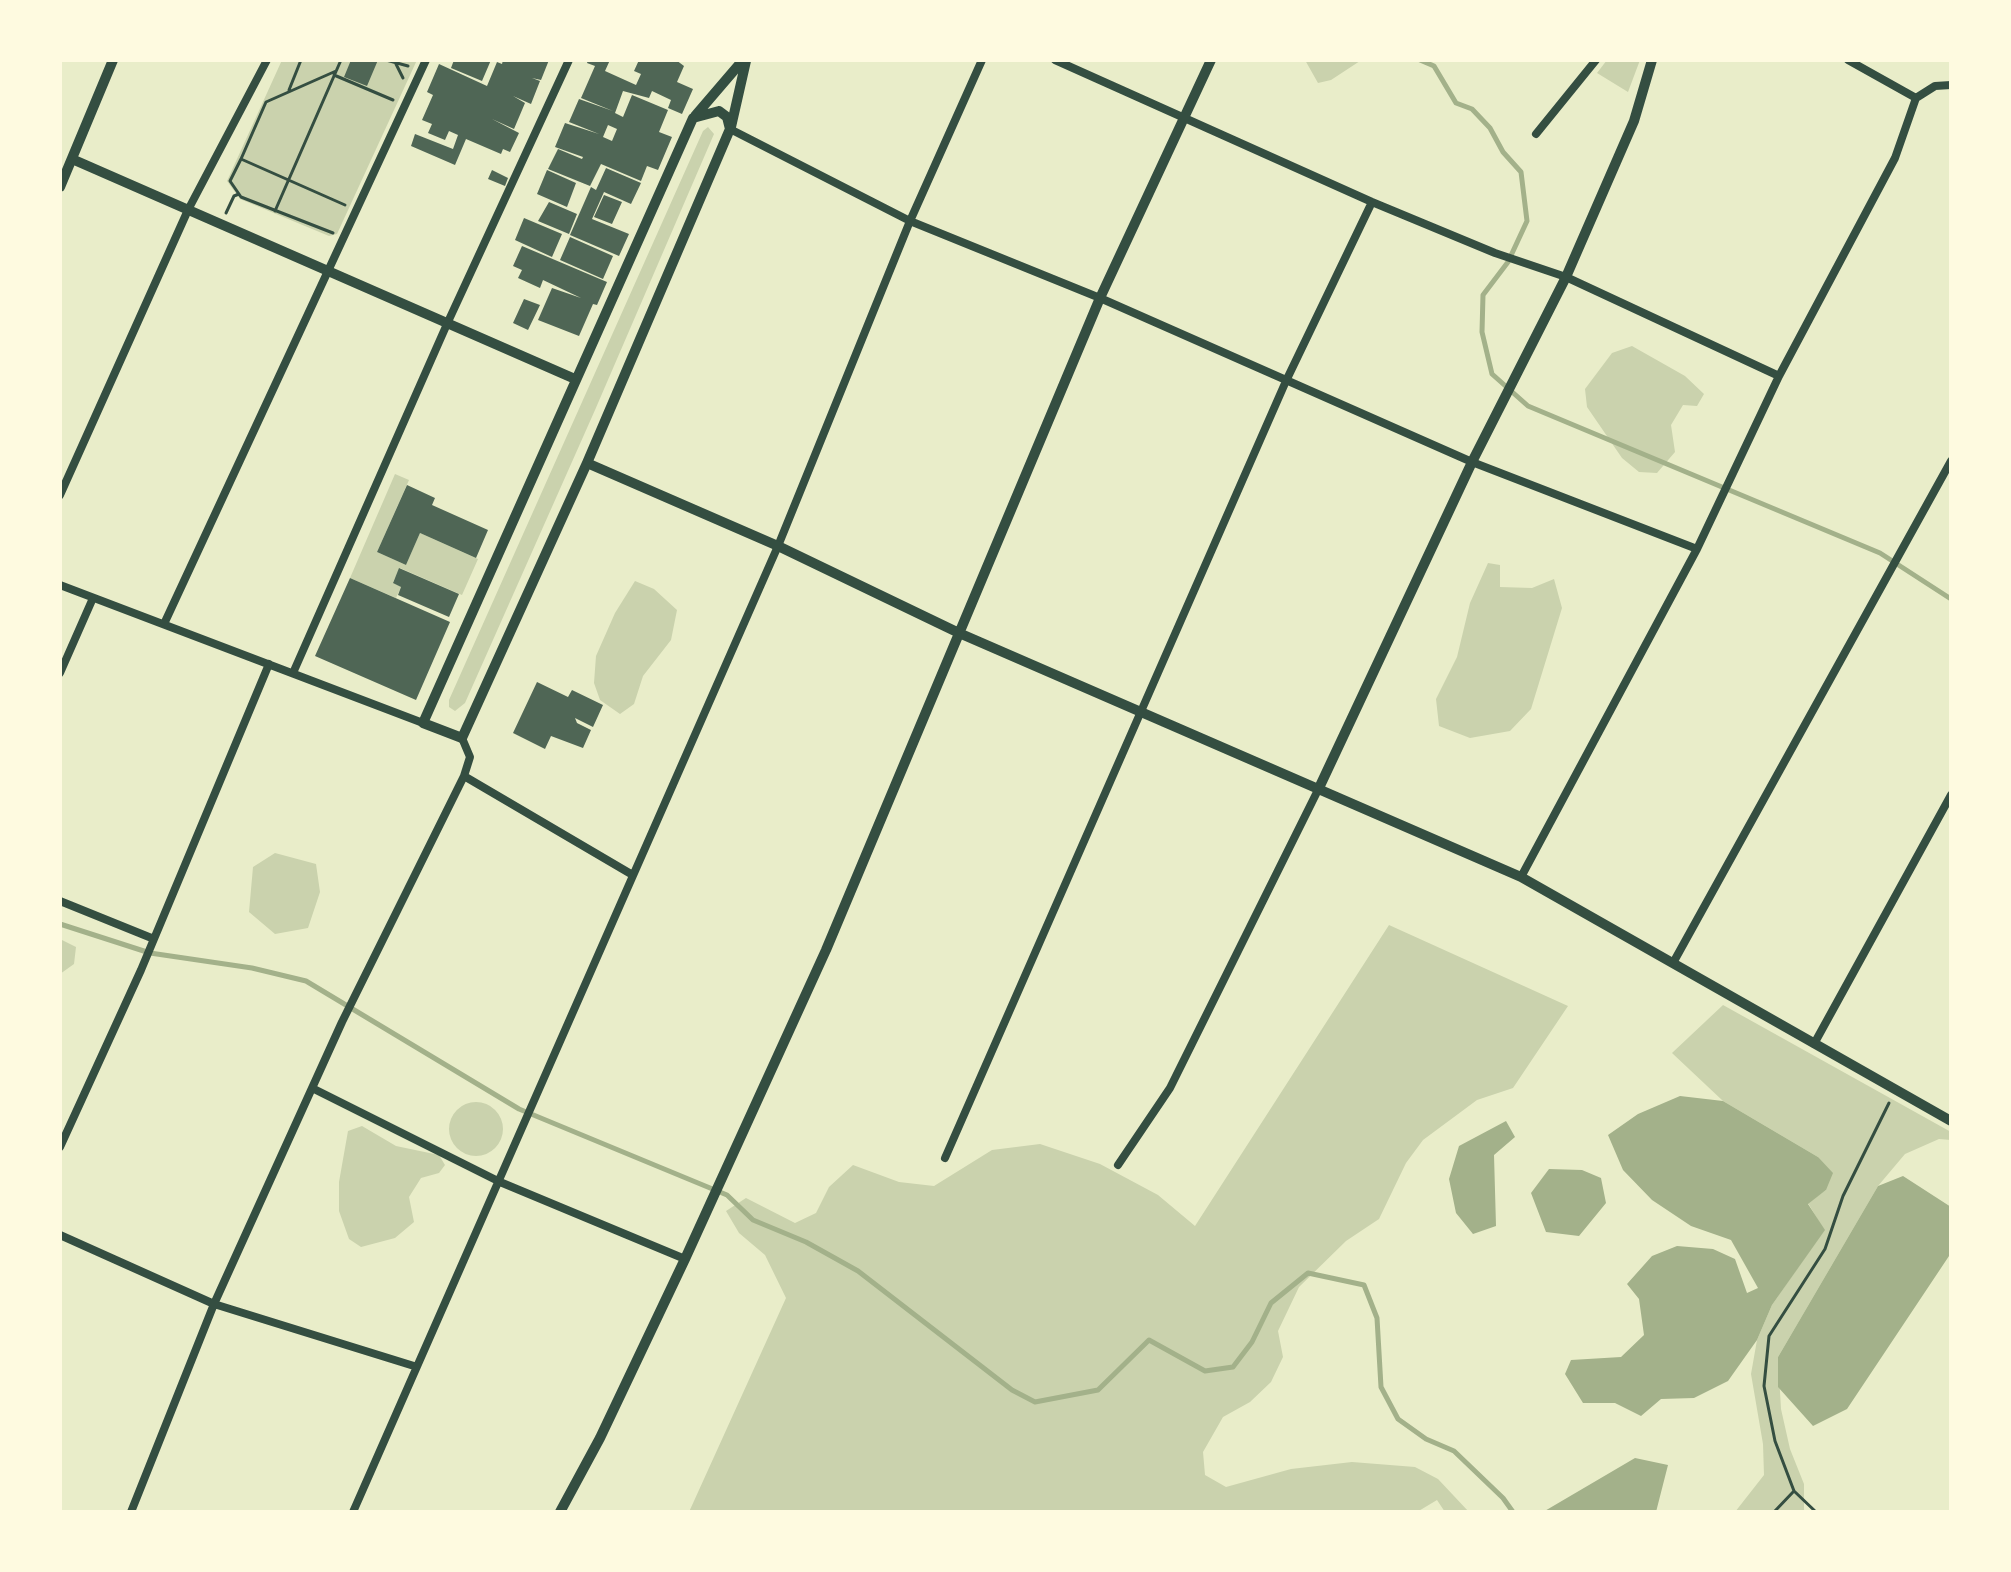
<!DOCTYPE html>
<html>
<head>
<meta charset="utf-8">
<style>
  body { margin:0 }
  #map { position:relative; width:2011px; height:1572px; overflow:hidden; background:#e9edc9; font-family:"Public Sans",sans-serif }
  canvas { display:block }
  .frame { position:absolute; inset:0; border:62px solid #fefae0; pointer-events:none }
</style>
</head>
<body>
<div id="map">
<canvas width="2011" height="1572"></canvas>
<div class="frame"></div>
</div>
<script>
const ctx = document.querySelector('canvas').getContext('2d');
ctx.lineJoin = 'round';
function paint(path, color) { ctx.fillStyle = color; ctx.fill(path, 'evenodd'); }
const shape = rows => new Path2D(rows.map(r => 'M' + r).join(''));
function stroke(path, color, width, dash) { ctx.strokeStyle = color; ctx.lineWidth = width; ctx.lineCap = dash ? 'butt' : 'round'; ctx.setLineDash(dash || []); ctx.stroke(path); }
paint(shape([
  [282,60,417,60,337,234,329,236,240,199,227,181],
  [1305,60,1360,60,1360,61,1331,80,1318,83],
  [1607,60,1640,60,1628,92,1597,73],
  [708,127,714,134,595,410,465,703,455,711,449,707,449,700,703,131],
  [1632,346,1685,376,1704,394,1697,406,1683,405,1671,425,1675,452,1657,473,1639,472,1622,458,1587,407,1585,389,1612,353],
  [395,474,409,480,377,552,406,565,420,533,478,559,462,595,400,568,393,582,401,587,396,598,350,578],
  [1488,563,1500,565,1500,587,1532,588,1554,579,1562,608,1531,709,1510,731,1470,738,1439,726,1436,699,1457,657,1470,603],
  [635,581,654,589,677,610,671,640,643,676,634,704,620,714,600,700,594,683,596,656,615,613],
  [275,853,316,864,320,892,308,928,275,934,249,912,253,867],
  [1389,925,1568,1006,1513,1088,1477,1100,1423,1140,1406,1163,1379,1219,1346,1241,1299,1287,1278,1331,1283,1357,1271,1382,1250,1402,1223,1417,1203,1452,1205,1475,1226,1487,1291,1469,1352,1462,1415,1467,1438,1479,1469,1512,1445,1512,1437,1500,1417,1512,689,1512,786,1298,765,1255,739,1233,726,1211,746,1198,795,1223,816,1213,829,1187,853,1165,899,1182,934,1186,992,1150,1040,1144,1100,1164,1158,1195,1195,1226],
  [60,939,76,947,74,964,60,974],
  [1723,1005,1951,1132,1951,1140,1939,1139,1905,1154,1878,1186,1778,1357,1781,1409,1790,1449,1804,1484,1804,1512,1735,1512,1764,1475,1763,1444,1751,1374,1757,1340,1772,1305,1824,1230,1808,1203,1826,1190,1818,1157,1723,1101,1672,1053],
  '449 1129a27 27 0 1 1 54 0a27 27 0 1 1-54 0Z',
  [362,1126,396,1146,439,1155,445,1165,439,1173,421,1178,409,1197,414,1222,395,1238,361,1247,349,1239,339,1211,339,1182,348,1131]
]), '#cad2ad');
paint(shape([
  [1680,1096,1723,1101,1818,1157,1833,1173,1826,1190,1808,1204,1825,1230,1772,1305,1757,1340,1728,1381,1694,1398,1661,1399,1641,1416,1615,1403,1583,1403,1565,1374,1571,1360,1621,1357,1644,1335,1639,1299,1627,1284,1652,1256,1677,1246,1713,1249,1735,1259,1747,1293,1758,1288,1731,1240,1691,1226,1652,1200,1623,1170,1608,1135,1638,1114],
  [1506,1121,1515,1137,1494,1155,1496,1226,1473,1234,1456,1213,1449,1179,1459,1146],
  [1549,1169,1582,1170,1601,1178,1606,1203,1579,1236,1546,1232,1531,1193],
  [1903,1176,1951,1207,1951,1253,1847,1409,1813,1426,1778,1387,1778,1357,1878,1186],
  [1635,1458,1668,1465,1656,1512,1543,1512]
]), '#a3b18a');
stroke(shape([
  [1420,60,1434,66,1456,103,1472,109,1490,128,1503,152,1521,172,1527,221,1508,262,1483,295,1482,332,1492,374,1528,406,1880,553,1951,599],
  [60,924,150,953,252,968,306,981,519,1109,727,1195,753,1220,806,1242,858,1271,1012,1390,1035,1402,1098,1390,1149,1340,1205,1371,1233,1367,1252,1342,1271,1303,1308,1273,1364,1285,1377,1318,1381,1387,1398,1419,1426,1439,1454,1451,1503,1498,1513,1512]
]), '#a3b18a', 5);
paint(shape([
  [351,60,378,60,367,86,344,77],
  [454,60,491,60,482,81,451,68],
  [503,60,549,60,541,80,532,78,540,81,531,104,513,96,525,103,514,129,492,119,519,133,510,152,503,149,501,154,466,139,455,165,411,146,415,134,453,149,458,135,449,131,445,140,428,133,432,124,422,120,433,95,427,92,439,64,487,86,497,62,502,64],
  [588,60,610,60,605,71,636,85,641,74,634,71,639,60,676,60,684,66,677,82,693,89,682,114,668,108,671,100,652,91,649,98,623,91,615,113,623,117,632,95,668,110,659,132,672,137,658,170,647,166,641,181,601,164,590,186,548,169,558,149,582,159,583,157,555,147,565,123,599,134,569,122,579,99,613,111,581,98,595,66,587,63],
  [608,125,617,129,612,141,603,137],
  [606,168,641,183,631,204,604,192,592,219,629,234,619,256,570,235,591,187,596,190],
  [492,170,508,178,505,186,488,179],
  [547,170,576,183,567,207,537,194],
  [604,195,622,202,612,224,594,217],
  [549,202,577,214,569,234,538,221],
  [524,218,562,234,552,257,515,240],
  [570,237,613,256,603,279,560,260],
  [522,246,607,282,597,305,593,304,579,336,538,320,552,288,581,298,543,280,540,288,518,278,522,270,513,266],
  [524,299,540,305,528,330,513,323],
  [407,485,435,498,432,505,488,530,476,558,420,533,406,565,377,552],
  [399,568,459,594,449,617,398,595,401,587,393,583],
  [350,578,450,622,416,700,315,656],
  [537,682,568,697,572,690,603,705,593,727,575,718,577,723,591,730,583,748,551,736,545,749,513,733]
]), '#4f6655');
stroke(shape([
  [386,60,408,66],
  [398,60,396,64,403,78],
  [334,75,393,100],
  [289,90,301,60],
  [241,159,266,102,336,71],
  [275,211,341,60],
  [226,213,234,196,239,194],
  [333,233,241,197,230,181,241,159,345,205],
  [1794,1491,1816,1512],
  [1774,1512,1794,1491,1775,1441,1764,1386,1769,1336,1825,1249,1843,1196,1889,1103]
]), '#344e41', 3);
stroke(shape([
  [1055,60,1372,202,1495,253,1566,277,1779,376],
  [1848,60,1916,98],
  [1916,98,1935,86,1951,85],
  [730,129,910,221,1100,298,1472,462,1697,549],
  [1536,134,1596,60],
  [60,495,188,210,267,60],
  [60,585,423,723],
  [164,624,426,60],
  [60,673,93,598],
  [293,673,447,324,569,60],
  [464,776,631,874],
  [1521,877,1697,549,1779,376,1895,158,1916,98],
  [60,901,154,939],
  [1673,963,1951,461],
  [1814,1044,1951,795],
  [312,1088,500,1182,685,1259],
  [60,1147,141,970,269,664],
  [945,1158,1286,381,1372,202],
  [1118,1165,1170,1088,1318,790],
  [60,1235,214,1304,414,1366],
  [131,1512,214,1304,342,1022,464,776,470,757,462,738],
  [353,1512,778,546,910,221,982,60]
]), '#344e41', 8);
stroke(shape([
  [719,111,727,117,730,129,587,463,462,738,423,723,693,118,719,111],
  [695,116,743,60],
  [731,127,746,61],
  [72,159,575,379],
  [60,187,113,60],
  [587,463,778,546,959,633,1521,877,1951,1121],
  [1318,790,1472,462,1566,277,1634,121,1652,60],
  [560,1512,600,1438,685,1259,826,950,1100,298,1211,60]
]), '#344e41', 10);
</script>
</body>
</html>
